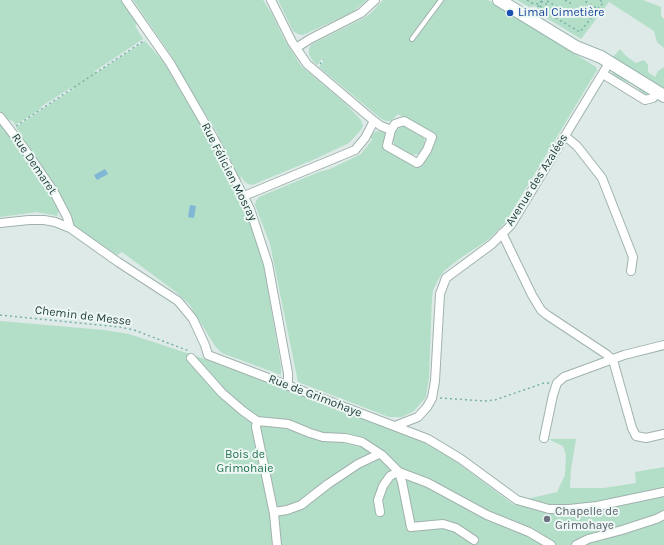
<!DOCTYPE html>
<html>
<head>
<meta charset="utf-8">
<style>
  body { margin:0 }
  canvas { display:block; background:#ddeae7 }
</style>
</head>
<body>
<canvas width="664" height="545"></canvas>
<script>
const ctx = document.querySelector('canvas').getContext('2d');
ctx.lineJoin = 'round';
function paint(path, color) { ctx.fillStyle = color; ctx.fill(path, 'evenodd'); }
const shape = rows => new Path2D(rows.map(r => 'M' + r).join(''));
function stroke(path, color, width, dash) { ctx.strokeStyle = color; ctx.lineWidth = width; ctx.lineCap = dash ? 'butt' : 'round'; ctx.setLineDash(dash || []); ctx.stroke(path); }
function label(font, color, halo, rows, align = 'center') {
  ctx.font = font + ' Karla,sans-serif'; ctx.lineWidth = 4; ctx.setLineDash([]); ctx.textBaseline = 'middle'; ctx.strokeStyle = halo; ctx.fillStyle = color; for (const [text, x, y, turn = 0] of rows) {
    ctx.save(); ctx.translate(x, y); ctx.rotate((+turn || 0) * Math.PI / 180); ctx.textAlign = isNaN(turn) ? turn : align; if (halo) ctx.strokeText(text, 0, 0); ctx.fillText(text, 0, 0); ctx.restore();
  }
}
paint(shape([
  [0,0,121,0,134,17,137,24,135,26,143,39,95,71,95,74,145,41,163,61,209,138,219,136,186,83,173,58,133,0,263,0,272,14,283,37,301,66,345,103,361,120,363,126,360,131,349,143,315,159,252,185,248,184,244,181,241,176,240,184,256,214,261,227,257,234,269,276,266,279,281,366,281,375,222,353,215,346,189,304,176,292,122,252,117,255,75,227,64,201,27,146,16,127,73,89,72,87,42,106,38,111,15,125,13,121,8,120,3,114,0,114],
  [278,0,367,0,353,12,303,35,298,34,293,31],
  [383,0,488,0,596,67,597,70,505,223,488,240,459,259,444,271,438,280,433,290,432,298,429,377,426,397,414,411,402,417,389,417,298,382,270,244,255,205,256,201,259,197,319,172,330,169,361,154,372,140,370,135,377,131,384,132,386,135,382,145,420,168,437,137,398,114,391,121,386,121,380,118,319,67,325,59,323,58,317,65,312,60,309,54,309,48,312,44,364,18,371,13],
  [517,0,643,0,661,7,661,16,664,19,664,48,657,42,654,31,609,2,581,39,540,14,540,11,537,7,535,6,529,7],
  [620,49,626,56,636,63,644,60,648,65,648,72,655,77,658,71,664,67,664,91,611,59],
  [613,71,650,92,650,95,646,96,634,85,616,78,612,76],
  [0,122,6,129,48,188,59,210,57,216,37,212,0,217],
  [403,126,406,126,422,135,424,137,425,143,424,149,418,154,411,155,397,148,394,144,392,139,393,132],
  [0,321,104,330,129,334,199,357,407,434,446,454,514,505,527,499,557,492,565,475,566,455,563,446,548,439,576,439,571,469,570,488,604,488,636,483,635,472,664,467,664,545,0,545]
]), '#b3dec7');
paint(shape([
  [105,169,108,174,97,180,94,175],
  [190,205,196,206,194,218,188,217]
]), '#7fb7d5');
const lane = shape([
  [412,39,441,0]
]);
const street = shape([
  [126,0,170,63,214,139,250,209,268,264,288,373,288,386],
  [296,48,310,39,361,13,375,0],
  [603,74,645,100,653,98,658,92],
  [0,117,24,148,54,192,67,217,70,228],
  [374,121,381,126,391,130,387,146,417,163,419,162,427,150,432,137,404,121,395,124,391,130],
  [565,136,577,146,602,178,633,257,631,271],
  [244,196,355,150,365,138,374,121,307,64,292,42,271,0],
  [0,223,29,220,44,220,55,222,70,228,118,262,178,301,193,319,205,345,208,355,428,439,461,459,517,500,549,509,569,509,597,506,664,492],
  [502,233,532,295,541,310,547,315,606,354,613,360,632,428,636,436,646,438,664,434],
  [191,358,222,393,243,411,257,421,256,427,274,514,277,545],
  [257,421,288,424,310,433,323,437,345,438,362,442,382,455,399,472,402,482,411,527,443,524,456,528,474,540],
  [395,426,418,417,427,407,432,398,435,381,440,294,446,278,492,244,511,225,609,63],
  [544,438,553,395,557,383,564,377,624,355,664,345],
  [399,472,428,483,487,515,529,532,551,545],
  [274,512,287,510,301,505,328,484,358,464,379,454],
  [380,512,378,500,383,486,390,476,398,472],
  [576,545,588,539,622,530,656,519,664,515]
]);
const secondary = shape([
  [499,0,576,47,601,57,664,96]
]);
stroke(lane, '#a0b2af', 6);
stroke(street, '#a0b2af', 10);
stroke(secondary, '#9bb7b2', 14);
stroke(shape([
  [527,0,532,3,539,4,544,11,580,32,598,9,583,0],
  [565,0,573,5],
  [541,1,546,4,547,1],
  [547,1,568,13],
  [598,9,603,3,600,0],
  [535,11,542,0],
  [320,64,324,59],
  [16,126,145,40],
  [0,315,119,327,134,330,189,351],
  [440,398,485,401,495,400,544,383,549,383]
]), '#7ab1aa', 1.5, [2, 3]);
stroke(lane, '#fff', 4);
stroke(street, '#fff', 8);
stroke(secondary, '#fff', 12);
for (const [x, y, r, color] of [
  [510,13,4,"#1a4fb4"],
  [547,519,4,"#6b7280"]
]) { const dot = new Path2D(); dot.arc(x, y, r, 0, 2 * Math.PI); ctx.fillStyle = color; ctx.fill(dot); stroke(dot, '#edf7f4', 1.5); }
label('12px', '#164399', '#edf7f4', [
  ["Limal Cimetière",518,13]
], 'left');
label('12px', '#1d3b38', '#edf7f4', [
  ["Rue Demaret",34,164,56],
  ["Rue Félicien Mosray",229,172,63],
  ["Avenue des Azalées",537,180,-58],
  ["Chemin de Messe",83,316,7],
  ["Rue de Grimohaye",315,396,21]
]);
label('12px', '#257452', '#edf7f4', [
  ["Bois de",245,455],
  ["Grimohaie",245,469]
]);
label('12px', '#5b616d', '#edf7f4', [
  ["Chapelle de",555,512],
  ["Grimohaye",555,526]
], 'left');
</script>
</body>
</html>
